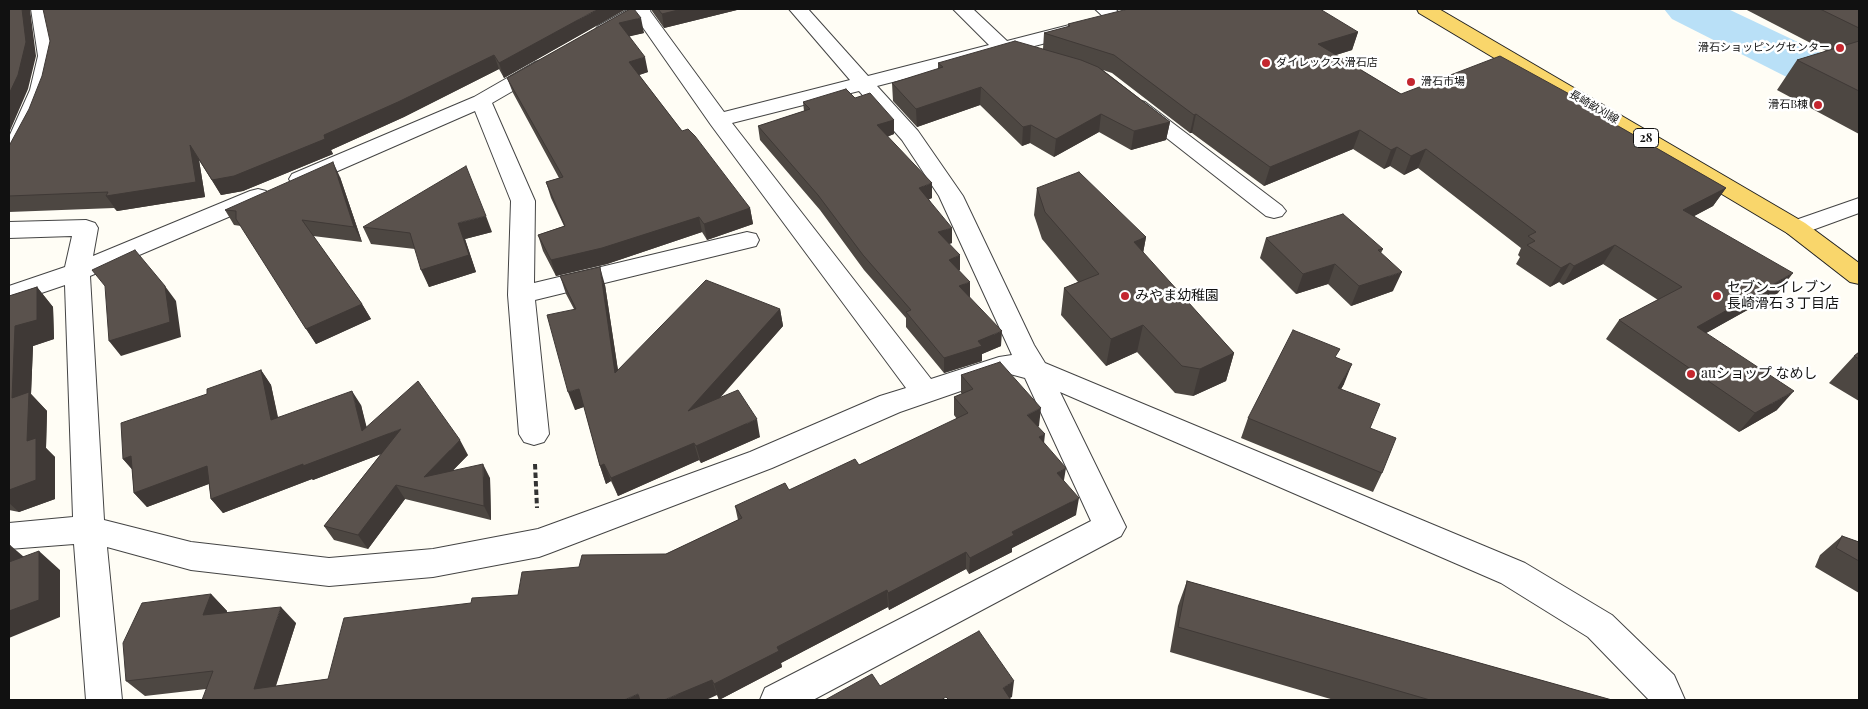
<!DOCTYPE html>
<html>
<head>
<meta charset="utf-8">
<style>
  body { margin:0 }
  #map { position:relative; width:1868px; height:709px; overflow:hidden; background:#fffdf5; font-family:"Playfair Display",serif }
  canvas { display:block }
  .frame { position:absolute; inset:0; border:10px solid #111; pointer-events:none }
</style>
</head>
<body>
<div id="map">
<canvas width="1868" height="709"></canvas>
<div class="frame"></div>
</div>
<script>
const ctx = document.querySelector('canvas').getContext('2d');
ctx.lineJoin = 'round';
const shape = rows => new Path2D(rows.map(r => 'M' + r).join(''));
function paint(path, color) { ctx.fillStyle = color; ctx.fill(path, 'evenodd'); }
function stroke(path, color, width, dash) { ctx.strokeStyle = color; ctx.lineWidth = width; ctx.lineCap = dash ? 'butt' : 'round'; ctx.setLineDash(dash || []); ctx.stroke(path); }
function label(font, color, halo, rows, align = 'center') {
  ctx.font = font + ' "Playfair Display","Noto Sans JP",serif'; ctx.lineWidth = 5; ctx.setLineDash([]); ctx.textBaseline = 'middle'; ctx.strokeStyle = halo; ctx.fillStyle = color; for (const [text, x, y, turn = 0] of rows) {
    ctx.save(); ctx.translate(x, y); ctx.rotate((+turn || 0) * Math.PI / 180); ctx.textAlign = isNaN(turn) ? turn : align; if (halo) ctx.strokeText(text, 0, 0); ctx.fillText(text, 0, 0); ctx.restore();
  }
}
paint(shape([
  [1664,9,1728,9,1859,71,1859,108,1840,104,1672,19,1664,9]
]), '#b9e0f7');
const minor = shape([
  [31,9,49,9,58,56,50,90,38,123,20,158,17,163,9,165,9,137,30,90,38,56,31,9],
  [629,9,651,9,650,11,724,112,850,80,789,9,808,9,868,76,989,45,953,9,973,9,1007,41,1081,22,1088,24,1091,28,1088,32,1023,49,1026,52,1023,56,1016,58,1002,54,877,86,918,131,963,196,1034,345,1045,363,1525,563,1612,615,1674,675,1685,700,1649,700,1588,637,1501,583,1060,392,1126,527,1121,536,813,700,760,700,765,688,1091,521,1025,378,1010,374,900,412,772,468,550,553,539,557,433,577,329,586,191,570,107,547,122,700,86,700,74,544,9,549,9,523,73,517,65,285,9,304,9,286,65,267,72,236,9,238,9,222,86,220,95,223,98,228,93,256,250,191,258,189,266,191,270,196,266,201,90,276,104,520,191,542,329,558,433,549,538,529,750,452,880,396,906,388,711,125,637,19,612,34,605,36,598,34,595,30,598,26,629,9],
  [859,91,902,140,939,196,1012,355,999,357,931,379,732,123,859,91],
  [1095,9,1115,9,1126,19,1124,23,1117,25,1110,23,1095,9],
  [542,60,549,62,552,66,549,70,492,103,535,201,534,283,747,232,756,234,759,240,756,246,535,300,549,434,544,442,534,445,524,442,519,434,508,295,511,201,475,111,308,184,300,186,292,184,289,179,292,174,474,97,535,62,542,60],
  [1138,100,1145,102,1282,206,1286,211,1282,216,1274,218,1266,216,1131,110,1127,106,1131,102,1138,100],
  [1859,198,1859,213,1796,236,1787,233,1784,228,1787,223,1859,198]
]);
const major = shape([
  [1417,9,1439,9,1805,223,1859,263,1859,284,1850,282,1787,233,1419,13,1417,9]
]);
stroke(minor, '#444', 2);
stroke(major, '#222', 2);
stroke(shape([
  [535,464,537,508]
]), '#333', 4, [5.5, 3]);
paint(minor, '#fff');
paint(major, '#f9d66b');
paint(shape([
  [626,9,504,78,499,69,404,117,331,150,333,154,243,191,221,195,199,160,205,197,117,211,114,208,9,212,9,146],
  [630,9,644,33,629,36,648,72,639,75,682,131,750,208,753,224,707,240,702,232,607,264,556,276,543,251,538,235,564,226,551,198,546,182,559,178,513,93,507,78],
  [652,9,741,9,664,28,652,11],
  [1745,9,1859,9,1859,134,1777,90,1797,60,1826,51],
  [1068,24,1358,32,1352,50,1336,55,1401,94,1604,113,1602,117,1726,188,1713,206,1694,216,1778,293,1706,333,1777,410,1739,432,1606,339,1619,320,1658,300,1603,264,1563,285,1559,282,1550,287,1516,264,1520,257,1518,255,1521,248,1418,168,1404,175,1390,166,1384,169,1353,149,1264,186,1192,133,1190,133,1112,73,1103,70,1170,122,1166,140,1131,150,1099,132,1054,157,1030,143,1022,146,980,105,917,127,893,101,892,83,938,69,938,63,1043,49,1044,33,1068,27],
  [855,98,894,120,894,134,887,137,932,198,929,199,952,243,949,244,969,297,1001,346,982,354,982,361,944,373,906,327,906,318,864,270,820,210,760,140,758,126,804,111,803,102],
  [340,177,362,242,313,236,362,304,371,319,316,344,241,226,234,225,225,210],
  [1037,188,1146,237,1143,253,1234,353,1226,381,1193,396,1175,393,1137,352,1106,366,1061,315,1064,288,1078,282,1042,239,1034,215],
  [363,227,492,232,465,239,476,272,429,287,415,249,371,244],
  [1266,238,1383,249,1381,253,1393,291,1351,306,1328,284,1296,294,1260,258],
  [560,276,605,285,618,370,780,309,783,326,720,398,760,437,701,463,699,460,618,496,611,481,606,484,600,466,584,407,575,410,574,309,566,294],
  [37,287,53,307,54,339,33,346,31,394,47,411,46,448,55,457,55,499,19,512,9,510,9,296],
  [1859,352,1859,401,1829,383,1854,356],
  [1336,357,1344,384,1341,389,1370,428,1382,473,1373,492,1241,438,1248,418],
  [261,370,271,385,278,417,361,405,366,427,468,455,453,470,490,478,491,520,405,499,368,549,334,540,324,526,381,454,313,480,312,479,223,513,211,499,209,484,147,507,134,493,132,469,123,459,207,394],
  [961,375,1039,426,1038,426,1044,443,1064,481,1076,515,1012,548,1012,552,969,574,966,569,889,610,888,607,781,663,782,667,719,700,717,695,206,689,145,696,126,681,211,594,227,611,227,612,296,623,276,686,328,679,471,603,518,595,579,567,666,554,738,520,735,506,789,490,859,465,957,419,954,415,954,397,962,394,961,393],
  [1842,536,1859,542,1859,593,1815,567,1820,555],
  [1187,581,1612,700,1334,700,1170,652,1178,606]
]), '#4d4742');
paint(shape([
  [22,9,30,9,36,56,28,89,9,133,9,94],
  [598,9,626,9,504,78,499,63],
  [682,9,741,9,664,28,662,14],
  [641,18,644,33,623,38,619,23],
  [1358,32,1352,50,1313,62,1318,44],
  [494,55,499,69,404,117,331,150,333,154,243,191,221,195,212,180,324,135],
  [645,57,648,72,633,77,629,62],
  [981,87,980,105,917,127,916,109],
  [1101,114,1099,132,1054,157,1056,139],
  [1196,114,1192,133,1190,133,1194,115],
  [894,120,894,134,877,140,877,125],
  [1170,122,1166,140,1131,150,1134,131],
  [1031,125,1030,143,1022,146,1023,127],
  [1360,130,1353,149,1264,186,1270,167],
  [190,145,199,160,205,197,117,211,106,196],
  [1397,147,1390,166,1384,169,1391,150],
  [1426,149,1418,168,1404,175,1411,156],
  [333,162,340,177,362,242,354,227],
  [932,183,932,198,920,203,919,188],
  [1726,188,1713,206,1670,229,1683,210],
  [750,208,753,224,707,240,704,224],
  [486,216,492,232,465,239,476,272,429,287,421,270,458,223],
  [699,217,702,232,607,264,556,276,551,260],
  [952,228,952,243,938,247,938,232],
  [1146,237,1141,264,1134,242],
  [1615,245,1603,264,1563,285,1574,266],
  [960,255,960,270,949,275,949,260],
  [1570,263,1559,282,1550,287,1561,268],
  [1335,264,1328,284,1296,294,1303,274],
  [600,267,605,285,621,391,615,373],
  [1402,272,1393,291,1351,306,1359,286],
  [1793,273,1778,293,1683,346,1697,327],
  [970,282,970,297,959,301,959,286],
  [165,286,176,301,181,337,121,356,109,341],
  [37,287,53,307,54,339,33,346,31,394,47,411,46,448,55,457,55,499,19,512,9,503,9,490,27,441,12,398,15,326],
  [362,304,371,319,316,344,306,329],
  [780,309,783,326,692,429,688,411],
  [1143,325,1137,352,1106,366,1111,339],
  [1002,331,1001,346,982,354,982,361,944,373,944,358,978,341],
  [1234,353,1226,381,1193,396,1200,369],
  [1352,364,1344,384,1330,408,1338,388],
  [261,370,271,385,281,434,271,420],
  [579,389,586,406,575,410,568,392],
  [352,391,361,405,370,440,401,429,410,443,313,480,312,479,223,513,211,499,303,464,362,431],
  [1794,391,1777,410,1739,432,1755,413],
  [1041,408,1039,426,1025,433,1027,415],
  [757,419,760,437,701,463,696,446],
  [1045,434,1043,452,1039,437],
  [460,440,468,455,433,491,424,477],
  [694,443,699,460,618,496,611,478],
  [131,456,136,474,123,459],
  [483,464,490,478,491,520,484,506],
  [604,464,611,481,606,484,600,466],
  [207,466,219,480,147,507,134,493],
  [1066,468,1063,486,1057,473],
  [396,485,405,499,368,549,358,535],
  [1079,498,1076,515,1012,548,1012,552,969,574,970,558,1012,532],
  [10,545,31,563,9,562],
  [39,551,60,570,60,617,9,638,9,611],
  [966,552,966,569,889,610,888,593],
  [887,590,888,607,781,663,782,667,719,700,714,684,777,647],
  [211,594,227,611,219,631,203,615],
  [281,607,296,623,271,700,254,689],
  [712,680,717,695,706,700,664,700],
  [1014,681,1012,697,1006,700,1003,688],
  [638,694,641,700,624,700]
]), '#3f3936');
const building = shape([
  [9,9,22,9,26,42,18,75,9,94,9,9],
  [43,9,598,9,499,63,494,55,398,102,324,135,325,139,234,176,212,180,190,145,196,182,106,196,108,192,9,196,9,146,29,109,42,76,50,41,43,9],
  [630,9,634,9,641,18,619,23,645,57,629,62,682,131,688,129,695,136,750,208,704,224,699,217,602,248,551,260,538,235,565,226,546,182,563,177,507,78,630,9],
  [658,9,682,9,662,14,658,9],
  [1128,9,1320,9,1358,32,1318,44,1401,94,1500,56,1604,113,1599,115,1726,188,1683,210,1793,273,1697,327,1794,391,1755,413,1619,320,1682,287,1615,245,1574,266,1570,263,1561,268,1527,245,1535,241,1528,236,1536,232,1426,149,1411,156,1397,147,1391,150,1360,130,1270,167,1196,114,1194,115,1114,55,1044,33,1070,26,1068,24,1128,9],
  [1820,9,1859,9,1859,28,1820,9],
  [1015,41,1081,60,1098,67,1170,122,1134,131,1101,114,1056,139,1031,125,1023,127,981,87,916,109,892,83,943,67,938,63,1015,41],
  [1859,41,1859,91,1797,60,1859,41],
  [846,89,855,98,870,93,894,120,877,125,932,183,919,188,952,228,938,232,960,255,949,260,970,282,959,286,1002,331,978,341,982,346,944,358,906,312,911,310,863,255,818,195,758,126,810,109,803,102,846,89],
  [333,162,354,227,302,220,362,304,306,329,236,219,236,211,225,210,333,162],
  [466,166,486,216,458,223,469,255,421,270,410,233,363,227,466,166],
  [1079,172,1146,237,1134,242,1234,353,1200,369,1182,366,1143,325,1111,339,1064,288,1099,274,1045,212,1037,188,1079,172],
  [1343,214,1383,249,1378,250,1402,272,1359,286,1335,264,1303,274,1266,238,1343,214],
  [135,250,165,286,170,322,109,341,105,286,92,270,135,250],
  [600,267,615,373,706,280,780,309,688,411,738,390,757,419,696,446,694,443,611,478,604,464,600,466,579,389,568,392,547,315,576,309,560,276,600,267],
  [37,287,37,320,15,326,12,398,29,392,27,441,36,438,36,480,9,490,9,296,37,287],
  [1293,330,1340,349,1335,357,1352,364,1338,388,1380,404,1370,428,1396,438,1382,473,1248,418,1293,330],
  [1859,352,1859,359,1854,356,1859,352],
  [1000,362,1041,408,1027,415,1045,434,1039,437,1066,468,1057,473,1079,498,1012,532,1014,535,970,558,966,552,888,593,887,590,777,647,779,651,714,684,712,680,664,700,640,700,638,694,624,700,202,700,213,671,126,681,123,643,142,603,211,594,203,615,281,607,254,689,328,679,344,618,471,603,472,598,518,595,522,572,579,567,582,555,666,554,742,518,735,506,785,483,789,490,855,459,859,465,968,413,954,397,973,389,961,375,1000,362],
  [261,370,271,420,352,391,362,431,418,381,460,440,424,477,483,464,484,506,396,485,358,535,324,526,401,429,303,466,303,464,211,499,207,466,134,493,131,456,123,459,121,423,207,394,207,389,261,370],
  [1842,536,1859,542,1859,561,1836,548,1842,536],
  [9,545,10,545,9,562,39,551,39,600,9,611,9,545],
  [1187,581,1612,700,1430,700,1178,627,1187,581],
  [979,631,1014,681,1003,688,1011,700,949,700,946,697,941,700,825,700,872,674,880,686,979,631]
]);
paint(building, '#5a524d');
stroke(building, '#3f3936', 1);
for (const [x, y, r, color] of [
  [1840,48,5,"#c4262e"],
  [1266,63,5,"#c4262e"],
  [1411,82,5,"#c4262e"],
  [1818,105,5,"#c4262e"],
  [1125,296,5,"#c4262e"],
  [1717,296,5,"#c4262e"],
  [1691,374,5,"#c4262e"]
]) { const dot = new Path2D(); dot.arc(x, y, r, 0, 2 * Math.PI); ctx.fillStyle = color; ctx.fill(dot); stroke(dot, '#fff', 2); }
label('11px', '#111', '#fff', [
  ["滑石ショッピングセンター",1830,48],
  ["ダイレックス 滑石店",1276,63,"left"],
  ["滑石市場",1421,82,"left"],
  ["滑石B棟",1808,105]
], 'right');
label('11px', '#111', '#fff', [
  ["長崎畝刈線",1594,107,30]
]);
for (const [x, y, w] of [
  [1646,138,25]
]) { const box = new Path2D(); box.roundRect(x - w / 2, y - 9.5, w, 19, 4); ctx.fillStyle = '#fff'; ctx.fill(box); stroke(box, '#111', 1); }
label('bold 12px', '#111', null, [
  ["28",1646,138]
]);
label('14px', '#111', '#fff', [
  ["セブン-イレブン",1727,288],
  ["長崎滑石３丁目店",1727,304],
  ["みやま幼稚園",1135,296],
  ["auショップ なめし",1701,374]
], 'left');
</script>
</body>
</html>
